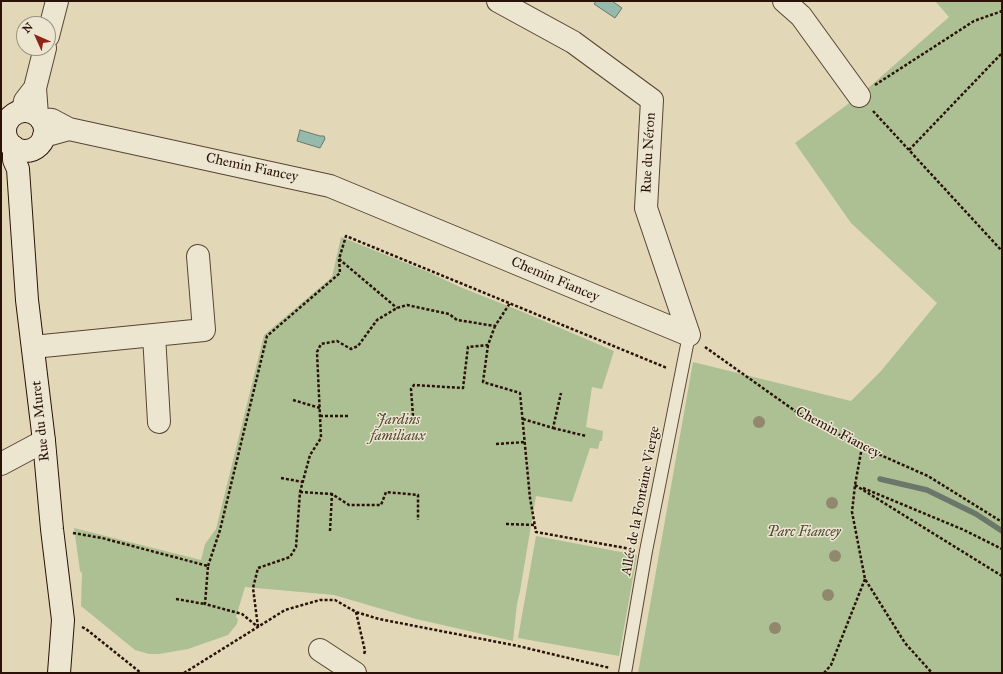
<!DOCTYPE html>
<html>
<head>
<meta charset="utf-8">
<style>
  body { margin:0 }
  #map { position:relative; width:1003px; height:674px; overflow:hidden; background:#e2d8b8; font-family:"IM FELL Great Primer",serif }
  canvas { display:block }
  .frame { position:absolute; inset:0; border:2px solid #2a1208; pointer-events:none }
  .north { position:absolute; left:16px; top:16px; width:40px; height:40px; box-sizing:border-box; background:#ece6d1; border:1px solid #9e9181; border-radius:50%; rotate:315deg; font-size:11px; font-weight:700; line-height:16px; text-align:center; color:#2a1208 }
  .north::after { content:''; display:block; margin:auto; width:14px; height:18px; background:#8f2418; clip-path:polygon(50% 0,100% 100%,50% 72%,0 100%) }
</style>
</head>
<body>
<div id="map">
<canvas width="1003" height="674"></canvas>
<div class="frame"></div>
<div class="north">N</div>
</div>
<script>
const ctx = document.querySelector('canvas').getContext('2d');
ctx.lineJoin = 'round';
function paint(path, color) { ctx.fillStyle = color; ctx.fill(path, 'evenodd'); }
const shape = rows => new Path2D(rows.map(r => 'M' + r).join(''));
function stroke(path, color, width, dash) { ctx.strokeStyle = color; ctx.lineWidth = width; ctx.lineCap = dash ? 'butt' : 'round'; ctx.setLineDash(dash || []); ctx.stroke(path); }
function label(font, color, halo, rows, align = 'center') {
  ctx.font = font + ' "IM FELL Great Primer",serif'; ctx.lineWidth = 3; ctx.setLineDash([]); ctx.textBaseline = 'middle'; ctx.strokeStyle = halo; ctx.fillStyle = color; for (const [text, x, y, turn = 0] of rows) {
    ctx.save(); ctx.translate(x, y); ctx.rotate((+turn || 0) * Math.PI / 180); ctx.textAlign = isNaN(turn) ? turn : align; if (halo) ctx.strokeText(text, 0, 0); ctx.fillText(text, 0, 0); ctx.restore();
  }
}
paint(shape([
  [935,1,1002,1,1002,673,638,673,693,362,851,401,881,371,937,303,851,223,795,143,859,96,949,17],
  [341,237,426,271,460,287,523,312,614,351,602,389,592,387,586,427,603,431,602,441,600,441,598,449,590,448,572,502,536,496,520,591,517,604,513,641,416,619,334,595,245,587,236,617,238,619,237,624,228,635,188,649,159,654,149,654,135,650,81,606,82,573,80,571,74,528,201,560,205,544,216,529,264,335,332,277],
  [536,536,637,555,619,656,518,638]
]), '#adc094');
const water = shape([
  [596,1,612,1,622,8,615,18,594,4,596,1],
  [300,130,320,136,324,136,325,139,320,148,297,141,300,130]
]);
paint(water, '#95baab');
stroke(water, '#6a776a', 1);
stroke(shape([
  [880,479,927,490,976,514,1002,531]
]), '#6a776a', 5.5);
const lane = shape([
  [625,673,646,551,689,335]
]);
const street = shape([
  [498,1,573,42,652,100,646,208,689,335],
  [784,1,801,16,859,96],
  [48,36,57,1],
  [35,88,45,48],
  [23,111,25,101,35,88,37,115],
  [41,119,52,120,69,129,44,136],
  [69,129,330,186,689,335],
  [154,335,159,422],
  [33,347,204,330,198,256],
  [1,464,44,441],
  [320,650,355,673]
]);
const secondary = shape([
  '5 131a20 20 0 1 1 40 0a20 20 0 1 1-40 0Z',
  [14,147,14,160,18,169,27,300,44,441,52,529,63,620,59,673]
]);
stroke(lane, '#584434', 14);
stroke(street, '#584434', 24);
stroke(secondary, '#2a1208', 24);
stroke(shape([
  [875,85,974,21,1002,11],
  [873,111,1002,251],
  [909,150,1002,53],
  [339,259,397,308],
  [488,345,483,382,520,393,530,498,536,532,631,549],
  [705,347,798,413,862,447,928,476,1002,522],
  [293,400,320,408],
  [320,416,349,416],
  [413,416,411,389,414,385,463,388,468,347,488,345,495,326],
  [523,419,553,428,561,393],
  [553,428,586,436],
  [496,444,525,442],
  [862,447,855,485,852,512,865,579,905,643,932,673],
  [281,478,303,482],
  [855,485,1002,576],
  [863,488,964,530,1002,549],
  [300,492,332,494,349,505,381,505,386,492,418,495,418,520],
  [506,524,535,525],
  [330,531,332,494],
  [73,533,102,538,208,566,205,604,242,614,258,627],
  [208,566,220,530,267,336,340,273,339,259,346,236,667,368],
  [176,599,205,604],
  [356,612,365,651,364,654],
  [82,627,86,629,141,673],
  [258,627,253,588,258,568,290,557,296,547,300,492,310,455,321,438,317,352,321,344,337,341,351,349,358,346,377,320,397,308,407,305,449,314,457,320,495,326,510,303],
  [184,673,285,610,320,600,335,600,356,612,379,619,518,646,610,668],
  [824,673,831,665,865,579]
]), '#2a1208', 2.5, [3, 2]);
stroke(lane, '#ece6d1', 12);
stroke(street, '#ece6d1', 22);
stroke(secondary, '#ece6d1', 22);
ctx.fillStyle = '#92886e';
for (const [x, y] of [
  [759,422],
  [832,503],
  [835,556],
  [828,595],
  [775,628]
]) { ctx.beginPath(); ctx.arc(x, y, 6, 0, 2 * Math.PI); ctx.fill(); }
label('14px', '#2a1208', '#ece6d1', [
  ["Rue du Néron",649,153,-87],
  ["Chemin Fiancey",252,168,12],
  ["Chemin Fiancey",555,280,23],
  ["Rue du Muret",41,421,-96],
  ["Chemin Fiancey",838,433,28],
  ["Allée de la Fontaine Vierge",641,501,-79]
]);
label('italic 14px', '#514632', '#ece6d1', [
  ["Jardins",398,421],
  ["familiaux",398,437],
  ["Parc Fiancey",804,533]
]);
</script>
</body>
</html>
